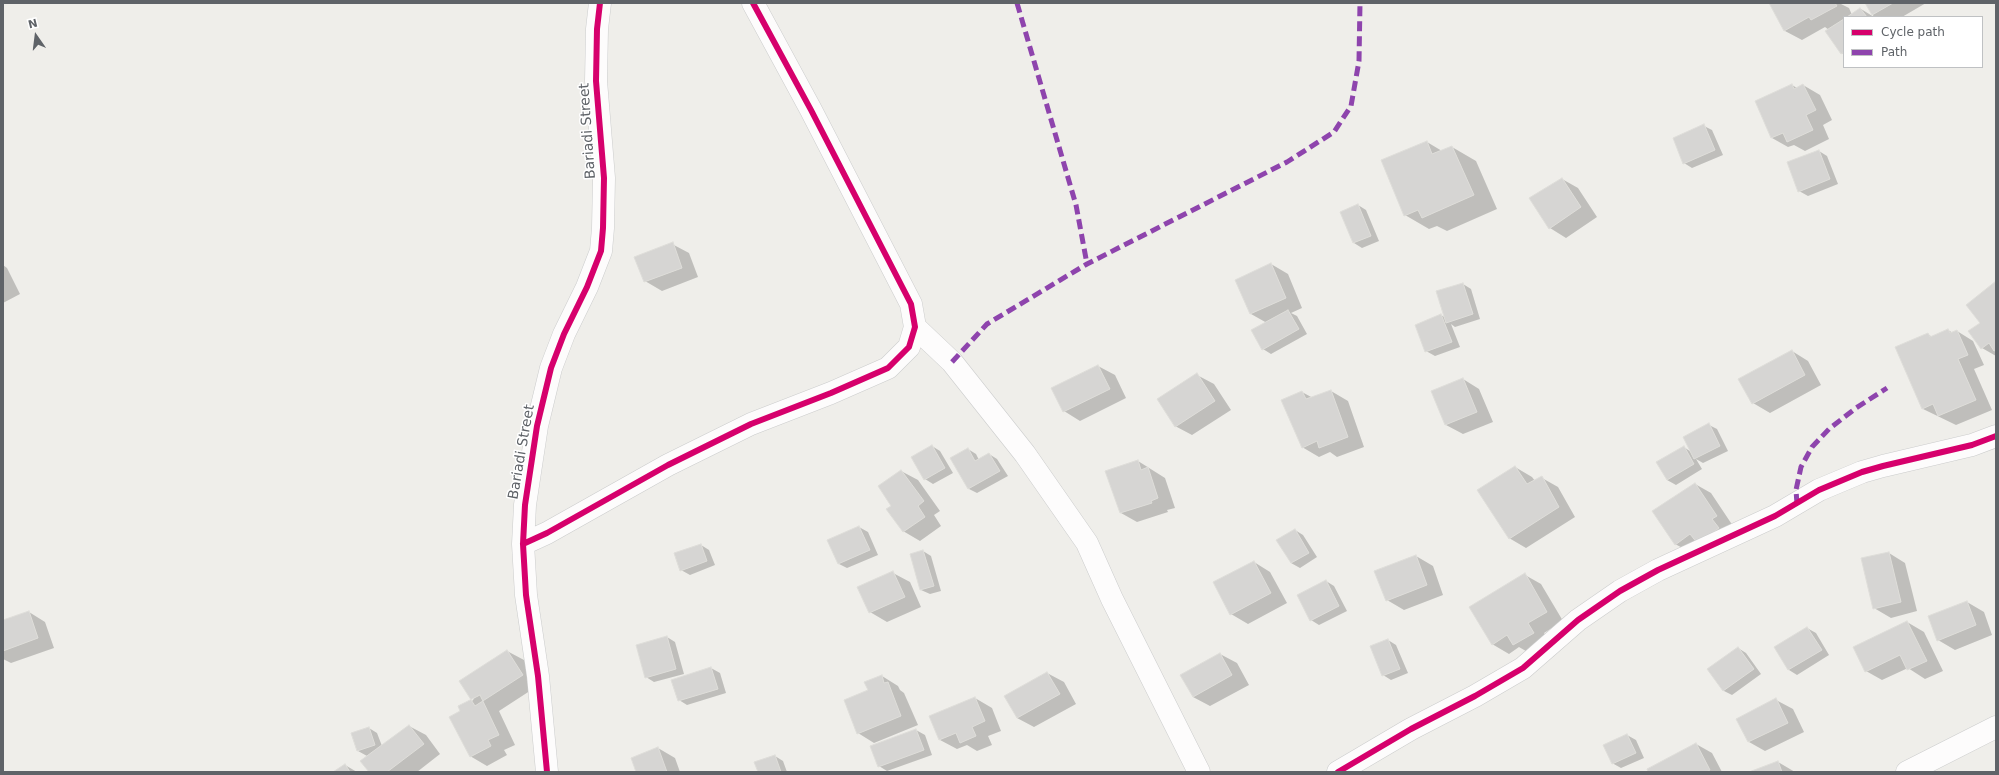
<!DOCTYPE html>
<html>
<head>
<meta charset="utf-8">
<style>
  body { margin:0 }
  #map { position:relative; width:1999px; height:775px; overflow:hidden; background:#efeeea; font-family:"DejaVu Sans",sans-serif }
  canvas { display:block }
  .frame { position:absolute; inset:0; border:4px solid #5f6368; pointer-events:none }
  .legend { position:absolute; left:1843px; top:16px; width:140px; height:52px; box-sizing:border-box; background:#fff; border:1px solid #bfc1c3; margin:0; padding:5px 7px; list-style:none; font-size:12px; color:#5f6368 }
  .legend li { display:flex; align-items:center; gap:8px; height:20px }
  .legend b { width:20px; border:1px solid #bfc1c3 }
  .north { position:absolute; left:16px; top:16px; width:40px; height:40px; -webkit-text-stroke:3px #fff; paint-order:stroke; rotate:346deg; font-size:11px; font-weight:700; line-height:16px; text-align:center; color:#5f6368 }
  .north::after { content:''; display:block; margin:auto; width:14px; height:18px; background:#5f6368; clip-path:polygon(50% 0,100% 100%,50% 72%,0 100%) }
</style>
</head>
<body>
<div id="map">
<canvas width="1999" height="775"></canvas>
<div class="frame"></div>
<ul class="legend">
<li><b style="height:5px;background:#d6006c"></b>Cycle path</li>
<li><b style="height:5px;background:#8e44ad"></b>Path</li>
</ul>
<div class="north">N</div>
</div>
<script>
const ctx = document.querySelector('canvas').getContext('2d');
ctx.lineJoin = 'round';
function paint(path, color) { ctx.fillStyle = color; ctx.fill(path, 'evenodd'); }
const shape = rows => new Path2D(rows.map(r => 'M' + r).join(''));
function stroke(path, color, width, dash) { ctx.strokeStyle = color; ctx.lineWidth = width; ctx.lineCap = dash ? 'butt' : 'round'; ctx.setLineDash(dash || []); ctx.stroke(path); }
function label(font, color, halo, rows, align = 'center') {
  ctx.font = font + ' "DejaVu Sans",sans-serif'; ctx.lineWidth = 3; ctx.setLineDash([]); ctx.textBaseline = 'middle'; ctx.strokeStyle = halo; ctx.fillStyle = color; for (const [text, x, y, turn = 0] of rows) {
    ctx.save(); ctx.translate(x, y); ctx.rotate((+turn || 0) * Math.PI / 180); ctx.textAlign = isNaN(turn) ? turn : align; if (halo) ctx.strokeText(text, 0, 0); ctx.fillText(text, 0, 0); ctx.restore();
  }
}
paint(shape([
  [1770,3,1839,3,1849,8,1852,15,1861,9,1874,17,1844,17,1844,55,1842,53,1829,30,1825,27,1802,40,1785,31],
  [1866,3,1926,3,1902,17,1874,17],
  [1792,85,1797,88,1803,85,1820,95,1832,120,1823,125,1829,139,1805,151,1794,145,1788,147,1772,138],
  [1704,126,1712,130,1723,155,1692,168,1684,163],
  [1427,142,1442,151,1452,147,1476,161,1497,209,1447,231,1437,226,1429,229,1405,215],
  [1819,151,1827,156,1838,184,1808,196,1799,191],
  [1562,179,1578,188,1597,217,1566,238,1550,228],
  [1358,205,1366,210,1379,241,1362,248,1354,243,1341,213],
  [672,244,689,253,698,277,662,291,645,281],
  [1271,264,1288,274,1302,308,1291,313,1297,316,1307,334,1271,354,1263,349,1267,323,1251,314,1236,280],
  [3,265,7,268,20,294,3,303],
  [1996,283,1996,356,1982,348,1982,323],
  [1463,284,1471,289,1480,319,1455,327,1451,324,1460,347,1435,356,1426,351,1441,315,1446,318],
  [1948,330,1953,333,1957,331,1973,341,1984,365,1974,369,1992,410,1956,425,1923,409,1928,334,1932,337],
  [1792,351,1808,361,1821,385,1770,413,1753,403],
  [1098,366,1115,375,1126,398,1080,421,1064,411],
  [1197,375,1214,384,1231,410,1192,435,1175,426],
  [1463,379,1479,389,1493,422,1463,434,1446,425],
  [1331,391,1348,401,1364,447,1337,457,1330,452,1319,457,1302,447,1302,392,1313,398],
  [1709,425,1717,429,1728,451,1703,463,1696,459,1702,469,1676,485,1667,480,1684,447,1691,452],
  [932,446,940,451,953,473,933,484,925,479],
  [968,449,976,454,979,460,989,454,997,459,1008,476,977,493,969,489,951,458],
  [1138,461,1165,478,1175,508,1167,510,1168,512,1137,522,1121,513],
  [1515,467,1532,477,1535,481,1542,478,1558,487,1575,517,1526,548,1509,538],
  [901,471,918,480,940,511,934,515,941,526,920,541,903,531,893,506],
  [1695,484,1711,493,1733,526,1692,553,1675,544],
  [859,527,868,532,878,555,847,568,839,564,828,541],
  [1295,530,1303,535,1317,557,1300,568,1291,563,1278,540],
  [701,545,709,550,715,565,690,575,681,570],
  [923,551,931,556,941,591,930,594,921,590],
  [1889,553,1905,563,1917,611,1891,618,1874,608],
  [1416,556,1433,566,1443,595,1404,610,1387,600],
  [1254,562,1270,572,1287,603,1248,624,1231,614],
  [893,573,910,582,921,607,887,622,870,612],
  [1525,575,1541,584,1563,621,1544,633,1550,643,1531,654,1519,647,1509,654,1492,644],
  [1326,581,1334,586,1347,611,1319,625,1311,620],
  [1967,602,1984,612,1992,635,1955,650,1938,640],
  [29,612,45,622,54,648,11,663,3,659,3,621],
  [1907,622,1924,632,1943,671,1925,679,1908,668,1882,680,1866,671],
  [1807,628,1816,633,1829,655,1797,675,1789,670,1775,648],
  [667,637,675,642,684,674,654,682,646,677],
  [1388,640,1396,645,1408,673,1391,680,1383,675],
  [1738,648,1746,653,1761,674,1732,695,1724,691,1708,669],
  [507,651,524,660,539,685,499,711,515,745,504,750,507,755,487,766,470,756,462,712,473,700],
  [1220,654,1237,663,1249,685,1210,706,1193,697],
  [711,668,720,673,726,693,687,705,679,700],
  [1047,673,1064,682,1076,704,1034,727,1017,718],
  [882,676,898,686,900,690,904,693,918,725,874,743,858,733,869,690],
  [975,698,992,708,1001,731,988,736,992,745,977,751,967,745,957,749,940,740],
  [1776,700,1793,709,1804,732,1765,751,1749,742],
  [409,726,426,735,440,754,417,772,370,772,371,754,367,756,358,751,353,734,369,728,377,733,382,746],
  [916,730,925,735,932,755,887,771,879,766],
  [1627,735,1636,740,1644,758,1621,768,1612,763],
  [1696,744,1712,753,1722,772,1650,772],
  [658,748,675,758,680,772,638,772],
  [775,756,783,761,787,772,759,772],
  [1778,762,1795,772,1752,772],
  [345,765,357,772,335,772]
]), '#0003');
const building = shape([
  [1769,3,1835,3,1837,6,1811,20,1809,17,1784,31,1769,3],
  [1865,3,1893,3,1872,15,1865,3],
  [1860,8,1867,17,1847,17,1860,8],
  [1844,19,1844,52,1841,54,1825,31,1844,19],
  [1792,84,1794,89,1803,84,1816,110,1806,115,1813,130,1787,142,1783,133,1771,138,1755,101,1792,84],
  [1704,124,1715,150,1683,164,1673,138,1704,124],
  [1427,141,1432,154,1452,146,1474,195,1422,218,1418,210,1404,216,1381,160,1427,141],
  [1819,150,1830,179,1798,192,1787,162,1819,150],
  [1562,178,1581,207,1549,229,1529,198,1562,178],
  [1358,204,1371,236,1353,243,1340,212,1358,204],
  [673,242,682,268,644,282,634,257,673,242],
  [1271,263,1286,298,1250,314,1235,280,1271,263],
  [1996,281,1996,350,1994,351,1989,343,1981,349,1968,331,1980,323,1966,305,1996,281],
  [1463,283,1473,314,1446,323,1436,291,1463,283],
  [1288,310,1299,329,1262,350,1251,330,1288,310],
  [1441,314,1452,342,1425,352,1415,325,1441,314],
  [1948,329,1950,333,1957,330,1968,355,1958,359,1976,400,1938,416,1933,404,1922,409,1895,347,1928,333,1930,337,1948,329],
  [1792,350,1805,375,1752,404,1738,379,1792,350],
  [1098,365,1110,389,1063,412,1051,388,1098,365],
  [1197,373,1215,401,1175,427,1157,399,1197,373],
  [1463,378,1477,412,1445,425,1431,391,1463,378],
  [1331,390,1348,437,1319,448,1317,441,1302,448,1281,400,1302,391,1306,399,1331,390],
  [1709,423,1720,446,1694,459,1683,437,1709,423],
  [932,445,945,468,924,480,911,457,932,445],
  [1684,446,1694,464,1667,480,1656,462,1684,446],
  [968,448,975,461,989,453,1000,471,968,489,950,458,968,448],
  [1138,460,1141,470,1148,467,1158,498,1151,501,1152,503,1120,513,1105,471,1138,460],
  [1515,466,1527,484,1542,476,1559,507,1509,539,1477,490,1515,466],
  [901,470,924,501,918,506,925,517,903,532,886,509,891,506,878,486,901,470],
  [1695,483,1717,516,1712,519,1719,528,1698,544,1690,534,1675,545,1652,511,1695,483],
  [859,526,870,550,838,564,827,540,859,526],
  [1295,529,1309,553,1291,563,1276,540,1295,529],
  [701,544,707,561,680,571,674,553,701,544],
  [923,550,934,586,920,590,910,554,923,550],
  [1889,552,1901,602,1873,609,1861,558,1889,552],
  [1416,555,1427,585,1386,601,1374,571,1416,555],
  [1254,561,1271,593,1230,615,1213,582,1254,561],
  [893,571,905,597,869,613,857,587,893,571],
  [1525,573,1547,612,1528,623,1534,633,1513,645,1507,635,1492,645,1469,607,1525,573],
  [1326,580,1339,606,1310,621,1297,595,1326,580],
  [1967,601,1976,625,1937,641,1928,616,1967,601],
  [29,611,38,638,3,651,3,620,29,611],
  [1907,621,1927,661,1907,670,1900,655,1865,672,1853,647,1907,621],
  [1807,627,1822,650,1788,670,1774,647,1807,627],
  [667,636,676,669,645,678,636,645,667,636],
  [1388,639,1400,669,1382,676,1370,646,1388,639],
  [1738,647,1754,669,1723,691,1707,669,1738,647],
  [507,650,523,675,475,706,459,681,507,650],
  [1220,653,1232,675,1193,697,1180,675,1220,653],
  [711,667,718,689,678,701,671,680,711,667],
  [1047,672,1060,694,1017,718,1004,696,1047,672],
  [882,675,884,683,888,682,901,716,857,734,844,700,868,690,864,682,882,675],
  [480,695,499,735,488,740,491,746,470,757,449,717,460,711,458,706,480,695],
  [975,697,985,721,972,727,976,736,960,743,956,733,939,740,929,716,975,697],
  [1776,698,1788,723,1748,742,1736,719,1776,698],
  [409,725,424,744,387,772,369,772,360,761,409,725],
  [369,727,375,745,357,751,351,733,369,727],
  [916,729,924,750,878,767,870,746,916,729],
  [1627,734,1636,753,1612,764,1603,745,1627,734],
  [1696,743,1710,770,1706,772,1648,772,1647,769,1696,743],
  [658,747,667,772,636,772,631,758,658,747],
  [775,755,781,772,758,772,754,762,775,755],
  [1778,761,1782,772,1749,772,1778,761],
  [345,764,350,772,333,772,345,764]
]);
paint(building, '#d6d5d3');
stroke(building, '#deddd9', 1);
const minor = shape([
  [915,327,952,362,1025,454,1087,543,1112,599,1199,772],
  [523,544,547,533,668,465,751,424,831,393,888,368,909,347,915,327,911,304,811,110,753,3],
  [547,772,538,676,526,595,523,544,525,505,537,426,551,368,564,334,587,287,601,251,603,228,604,178,596,81,597,29,600,3],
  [1338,772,1411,729,1475,696,1523,668,1578,620,1620,591,1658,570,1775,516,1819,490,1862,472,1883,466,1972,445,1996,436],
  [1907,772,1996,727]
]);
stroke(minor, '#cbcccc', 23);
stroke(minor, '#fdfcfc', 22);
stroke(shape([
  [1017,3,1076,205,1087,264],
  [952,362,987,324,1087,264,1287,162,1334,132,1351,106,1359,61,1360,3],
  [1797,504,1796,490,1801,467,1812,447,1829,429,1856,408,1887,388]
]), '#8e44ad', 5, [10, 5]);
stroke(shape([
  [523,544,547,533,668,465,751,424,831,393,888,368,909,347,915,327,911,304,811,110,753,3],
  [547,772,538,676,526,595,523,544,525,505,537,426,551,368,564,334,587,287,601,251,603,228,604,178,596,81,597,29,600,3],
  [1338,772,1411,729,1475,696,1523,668,1578,620,1620,591,1658,570,1775,516,1819,490,1862,472,1883,466,1972,445,1996,436]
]), '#d6006c', 6);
label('14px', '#5f6368', '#fff', [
  ["Bariadi Street",588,131,-94],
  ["Bariadi Street",522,452,-80]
]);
</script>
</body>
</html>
